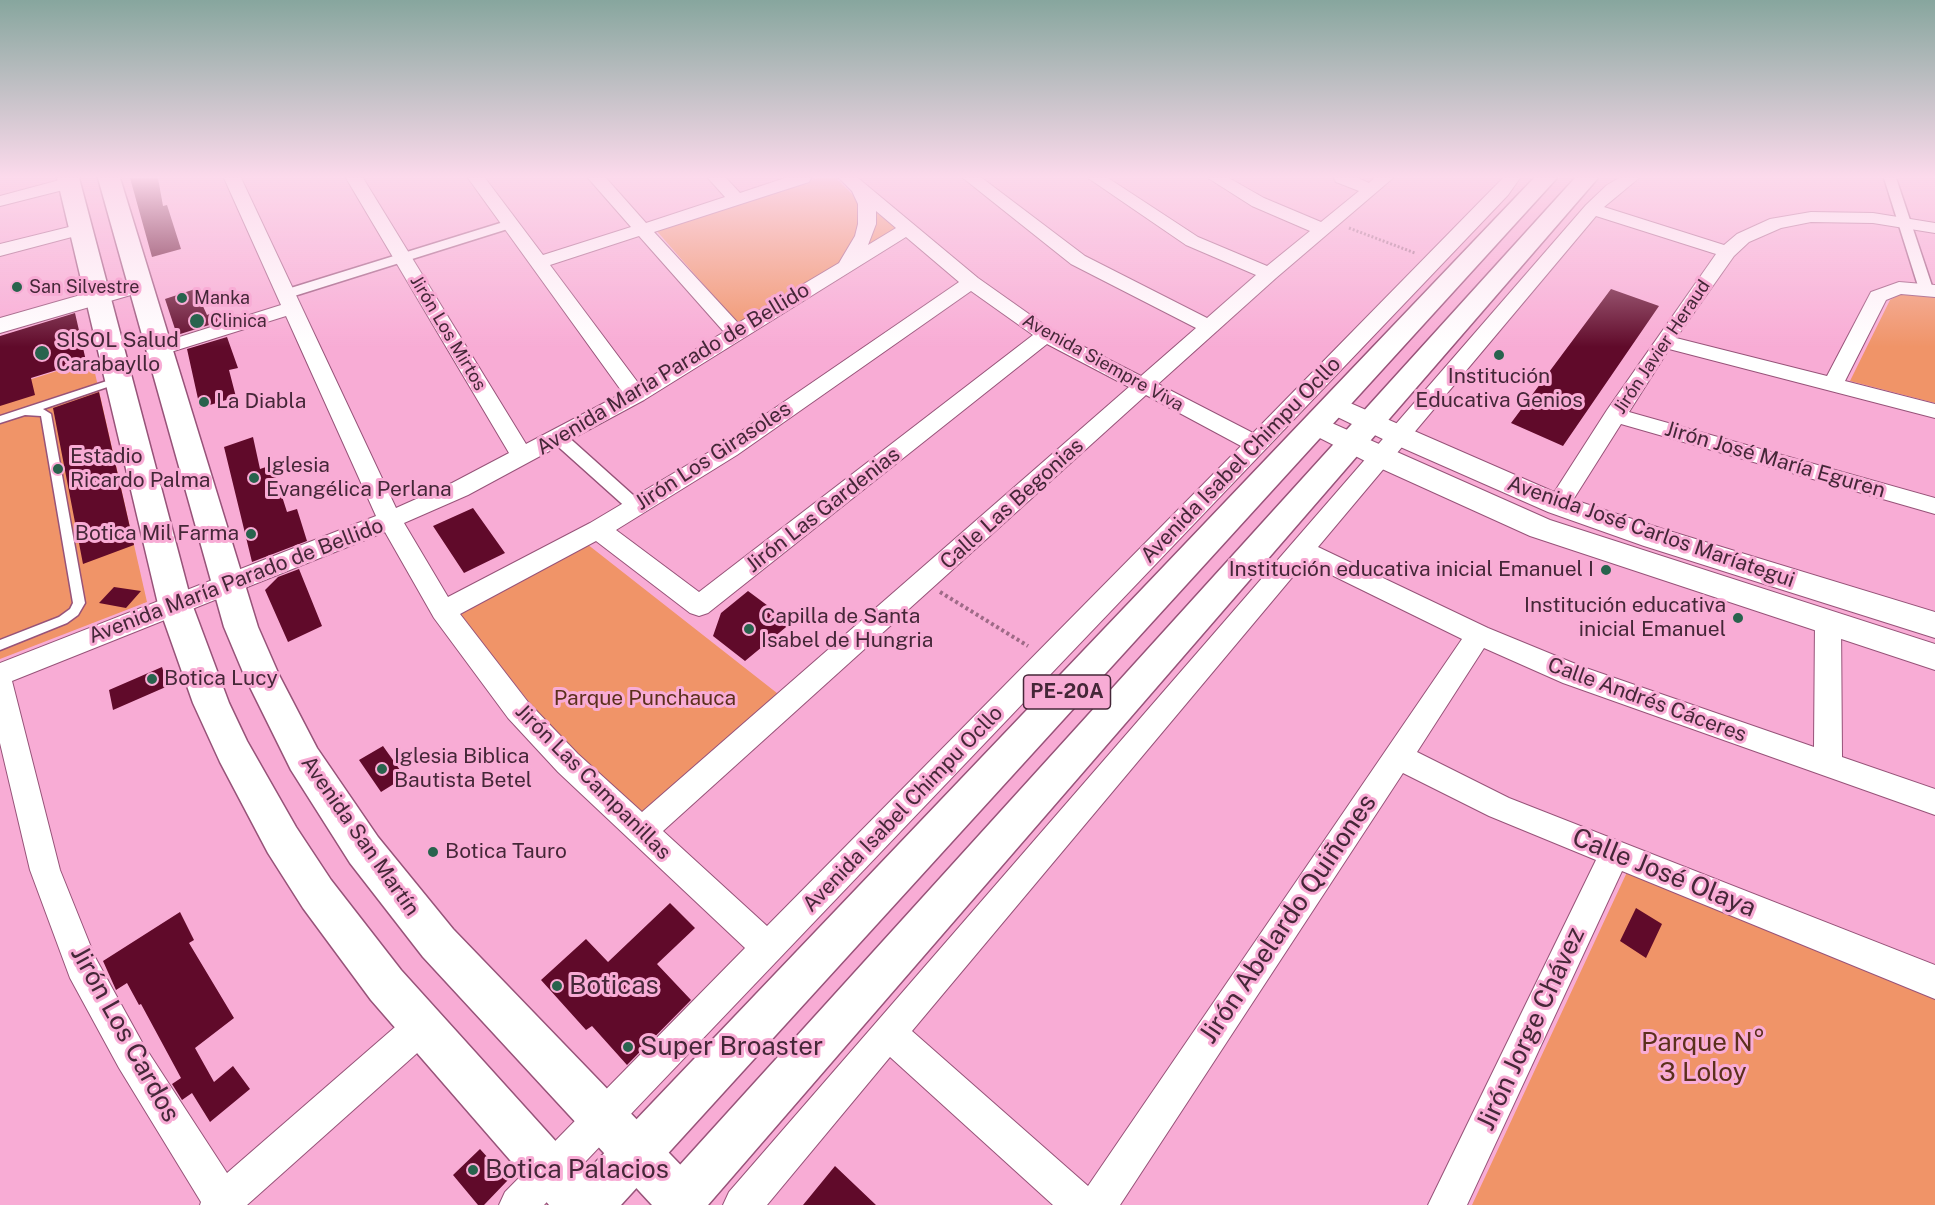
<!DOCTYPE html>
<html>
<head>
<meta charset="utf-8">
<style>
  body { margin:0 }
  canvas { display:block; background:#f8acd5 }
</style>
</head>
<body>
<canvas width="1935" height="1205"></canvas>
<script>
const ctx = document.querySelector('canvas').getContext('2d');
ctx.lineJoin = 'round';
function paint(path, color) { ctx.fillStyle = color; ctx.fill(path, 'evenodd'); }
const shape = rows => new Path2D(rows.map(r => 'M' + r).join(''));
function stroke(path, color, width, dash) { ctx.strokeStyle = color; ctx.lineWidth = width; ctx.lineCap = dash ? 'butt' : 'round'; ctx.setLineDash(dash || []); ctx.stroke(path); }
function label(font, color, halo, rows, align = 'center') {
  ctx.font = font + ' "Public Sans",sans-serif'; ctx.lineWidth = 6; ctx.setLineDash([]); ctx.textBaseline = 'middle'; ctx.strokeStyle = halo; ctx.fillStyle = color; for (const [text, x, y, turn = 0] of rows) {
    ctx.save(); ctx.translate(x, y); ctx.rotate((+turn || 0) * Math.PI / 180); ctx.textAlign = isNaN(turn) ? turn : align; if (halo) ctx.strokeText(text, 0, 0); ctx.fillText(text, 0, 0); ctx.restore();
  }
}
paint(shape([
  [818,178,836,178,860,202,862,221,844,260,739,325,655,229],
  [872,209,897,229,861,252],
  [1910,293,1935,295,1935,403,1850,381,1890,300,1899,295],
  [92,360,147,602,0,659,0,389],
  [587,544,782,697,644,815,595,772,533,707,458,612],
  [1628,870,1935,995,1935,1205,1472,1205]
]), '#f09468');
paint(shape([
  [130,178,158,178,163,206,167,205,181,249,152,257],
  [195,289,207,315,218,311,222,321,177,335,165,299],
  [1611,289,1659,306,1563,446,1511,423],
  [75,313,86,361,31,378,35,395,0,406,0,336],
  [227,337,238,368,229,370,236,397,200,408,187,349],
  [99,392,134,545,83,564,53,408],
  [253,437,260,469,272,465,287,512,297,509,307,541,252,562,224,447],
  [473,508,505,553,464,573,433,526],
  [299,569,322,626,288,642,265,590,278,577],
  [114,587,141,591,126,608,99,603],
  [748,591,791,623,745,661,713,636,721,613],
  [162,667,168,686,113,710,109,690],
  [383,746,405,777,381,792,359,760],
  [670,903,695,928,657,964,691,1000,627,1065,592,1026,586,1030,541,980,586,939,608,962],
  [1636,908,1662,924,1646,958,1620,941],
  [180,912,194,940,189,943,234,1018,195,1048,214,1082,233,1066,250,1089,210,1122,192,1093,182,1100,172,1084,181,1078,141,1004,139,1005,127,983,116,990,103,961],
  [480,1149,508,1180,484,1205,478,1205,453,1175],
  [835,1166,876,1205,803,1205]
]), '#600a2a');
const service = shape([
  [119,377,124,380,122,382,43,409,51,414,85,603,78,615,67,623,0,650,0,640,59,617,70,609,73,603,41,416,25,415,0,423,0,416,119,377]
]);
const pedestrian = shape([
  [1884,178,1896,178,1933,289,1931,292,1926,293,1919,289,1884,178],
  [510,220,514,221,516,224,514,227,291,297,286,298,279,294,281,291,510,220],
  [559,433,565,434,642,503,644,507,642,511,630,511,553,442,551,438,553,434,559,433]
]);
const minor = shape([
  [67,178,75,179,77,183,75,187,0,206,0,196,67,178],
  [224,178,241,178,396,508,452,483,509,453,346,178,363,178,526,444,623,393,468,178,485,178,543,255,631,227,588,178,606,178,646,223,725,197,708,178,726,178,740,193,785,178,811,178,809,182,654,232,738,323,839,263,855,236,858,224,858,204,852,191,839,178,858,178,978,278,1053,331,1141,376,1196,328,1071,264,963,178,982,178,1085,256,1207,318,1256,275,1186,245,1088,178,1108,178,1198,237,1267,266,1310,231,1252,206,1208,178,1229,178,1264,198,1321,222,1359,191,1336,182,1334,178,1358,178,1369,183,1374,178,1393,178,1276,278,1158,384,1253,433,1503,178,1520,178,1508,195,544,1205,499,1205,505,1192,745,948,558,772,508,718,434,618,385,532,12,681,60,870,95,957,143,1044,227,1173,410,1014,422,1009,434,1014,439,1026,434,1038,247,1205,200,1205,201,1202,119,1068,70,978,30,870,0,743,0,663,376,516,286,316,158,356,151,354,148,350,151,346,281,305,224,178],
  [876,211,896,228,868,245,876,224,876,211],
  [639,236,724,332,639,384,550,265,639,236],
  [906,237,959,282,721,445,590,523,448,597,404,523,468,495,644,400,906,237],
  [971,291,1033,335,699,592,616,530,737,455,971,291],
  [1047,344,1129,387,642,812,578,754,528,702,460,614,596,541,690,613,699,616,708,613,1047,344],
  [1146,395,1241,446,767,926,663,831,1146,395],
  [1619,178,1639,178,1604,207,1724,245,1737,234,1770,219,1811,212,1873,213,1935,223,1935,233,1873,223,1811,222,1781,228,1749,242,1734,256,1676,338,1827,376,1871,292,1899,282,1935,285,1935,297,1901,294,1886,300,1845,381,1935,404,1935,418,1669,349,1629,412,1935,498,1935,514,1621,424,1566,511,1558,513,1550,511,1546,505,1607,410,1716,254,1596,216,1318,547,1488,628,1583,667,1814,747,1815,622,1819,615,1828,612,1837,615,1841,622,1842,757,1935,789,1935,815,1563,683,1484,648,1417,752,1509,798,1935,965,1935,999,1622,871,1467,1205,1428,1205,1596,860,1489,816,1403,773,1120,1205,1053,1205,890,1057,767,1205,723,1205,729,1192,1586,205,1607,185,1619,178],
  [1305,562,1462,639,1088,1186,912,1031,1305,562],
  [81,224,87,225,90,229,87,233,0,256,0,244,81,224]
]);
const tertiary = shape([
  [140,278,148,280,152,285,148,290,0,333,0,318,140,278],
  [1334,396,1568,498,1666,530,1935,612,1935,638,1644,546,1548,512,1389,442,1325,411,1321,405,1325,399,1334,396],
  [1316,416,1550,520,1935,644,1935,670,1530,536,1371,464,1306,431,1302,425,1306,419,1316,416]
]);
const secondary = shape([
  [57,178,79,178,192,604,229,703,247,741,296,827,331,880,401,970,598,1188,605,1205,549,1205,371,1000,303,908,268,853,220,762,193,703,158,604,57,178],
  [98,178,120,178,258,627,279,675,317,748,378,837,453,929,698,1183,705,1200,703,1205,652,1205,423,957,350,863,291,770,245,677,224,627,98,178]
]);
const primary = shape([
  [1534,178,1557,178,621,1205,564,1205,571,1188,1534,178],
  [1575,178,1598,178,708,1205,652,1205,659,1188,1575,178]
]);
stroke(service, '#975379', 3);
stroke(pedestrian, '#975379', 3);
stroke(minor, '#975379', 2);
stroke(tertiary, '#975379', 2);
stroke(secondary, '#975379', 3);
stroke(primary, '#975379', 3);
stroke(shape([
  [1349,228,1415,253]
]), '#9f6a87', 3, [2, 2]);
stroke(shape([
  [940,592,1028,646]
]), '#9f6a87', 4, [3, 3]);
paint(service, '#fff');
paint(pedestrian, '#fff');
paint(minor, '#fff');
paint(tertiary, '#fff');
paint(secondary, '#fff');
paint(primary, '#fff');
const sky = ctx.createLinearGradient(0, 0, 0, 347);
sky.addColorStop(0, '#87a69e');
sky.addColorStop(0.51, '#fcdaec');
sky.addColorStop(1, '#fcdaec00');
ctx.fillStyle = sky;
ctx.fillRect(0, 0, 1935, 347);
for (const [x, y, r, color] of [
  [17,287,6,"#28634d"],
  [182,298,6,"#28634d"],
  [197,321,8,"#28634d"],
  [42,353,8,"#28634d"],
  [1499,355,6,"#28634d"],
  [204,402,6,"#28634d"],
  [58,469,6,"#28634d"],
  [254,478,6,"#28634d"],
  [251,534,6,"#28634d"],
  [1606,570,6,"#28634d"],
  [1738,618,6,"#28634d"],
  [749,629,6,"#28634d"],
  [152,679,6,"#28634d"],
  [382,769,6,"#28634d"],
  [433,852,6,"#28634d"],
  [557,986,6,"#28634d"],
  [628,1047,6,"#28634d"],
  [473,1170,6,"#28634d"]
]) { const dot = new Path2D(); dot.arc(x, y, r, 0, 2 * Math.PI); ctx.fillStyle = color; ctx.fill(dot); stroke(dot, '#f8acd5', 2); }
label('18px', '#452738', '#f8acd5', [
  ["San Silvestre",29,287],
  ["Manka",194,298],
  ["Clinica",210,321]
], 'left');
label('18px', '#452738', '#f8acd5', [
  ["Jirón Los Mirtos",448,333,59],
  ["Jirón Javier Heraud",1662,347,-56],
  ["Avenida Siempre Viva",1103,363,29]
]);
for (const [x, y, w] of [
  [1067,692,87]
]) { const box = new Path2D(); box.roundRect(x - w / 2, y - 17, w, 34, 4.5); ctx.fillStyle = '#f8acd5'; ctx.fill(box); stroke(box, '#452738', 1.5); }
label('bold 20px', '#452738', null, [
  ["PE-20A",1067,692]
]);
label('21px', '#452738', '#f8acd5', [
  ["SISOL Salud",56,341],
  ["Carabayllo",56,365],
  ["Institución",1499,377,"center"],
  ["Educativa Genios",1499,401,"center"],
  ["La Diabla",216,402],
  ["Estadio",70,457],
  ["Ricardo Palma",70,481],
  ["Iglesia",266,466],
  ["Evangélica Perlana",266,490],
  ["Botica Mil Farma",239,534,"right"],
  ["Institución educativa inicial Emanuel I",1594,570,"right"],
  ["Institución educativa",1726,606,"right"],
  ["inicial Emanuel",1726,630,"right"],
  ["Capilla de Santa",761,617],
  ["Isabel de Hungria",761,641],
  ["Botica Lucy",164,679],
  ["Iglesia Biblica",394,757],
  ["Bautista Betel",394,781],
  ["Botica Tauro",445,852]
], 'left');
label('21px', '#452738', '#f8acd5', [
  ["Avenida María Parado de Bellido",673,369,-31],
  ["Jirón Los Girasoles",713,456,-33],
  ["Avenida Isabel Chimpu Ocllo",1241,460,-46],
  ["Jirón José María Eguren",1775,460,16],
  ["Calle Las Begonias",1012,504,-42],
  ["Jirón Las Gardenias",823,510,-38],
  ["Avenida José Carlos Maríategui",1651,532,19],
  ["Avenida María Parado de Bellido",236,581,-21],
  ["Calle Andrés Cáceres",1647,700,20],
  ["Jirón Las Campanillas",593,782,45],
  ["Avenida Isabel Chimpu Ocllo",903,809,-46],
  ["Avenida San Martín",360,836,55]
]);
label('21px', '#5b301b', '#f8acd5', [
  ["Parque Punchauca",645,699]
]);
label('26px', '#452738', '#f8acd5', [
  ["Calle José Olaya",1664,873,22],
  ["Jirón Abelardo Quiñones",1288,919,-56],
  ["Jirón Jorge Chávez",1531,1029,-65],
  ["Jirón Los Cardos",125,1034,61]
]);
label('26px', '#452738', '#f8acd5', [
  ["Boticas",569,986],
  ["Super Broaster",640,1047],
  ["Botica Palacios",485,1170]
], 'left');
label('26px', '#5b301b', '#f8acd5', [
  ["Parque N°",1703,1043],
  ["3 Loloy",1703,1073]
]);
</script>
</body>
</html>
